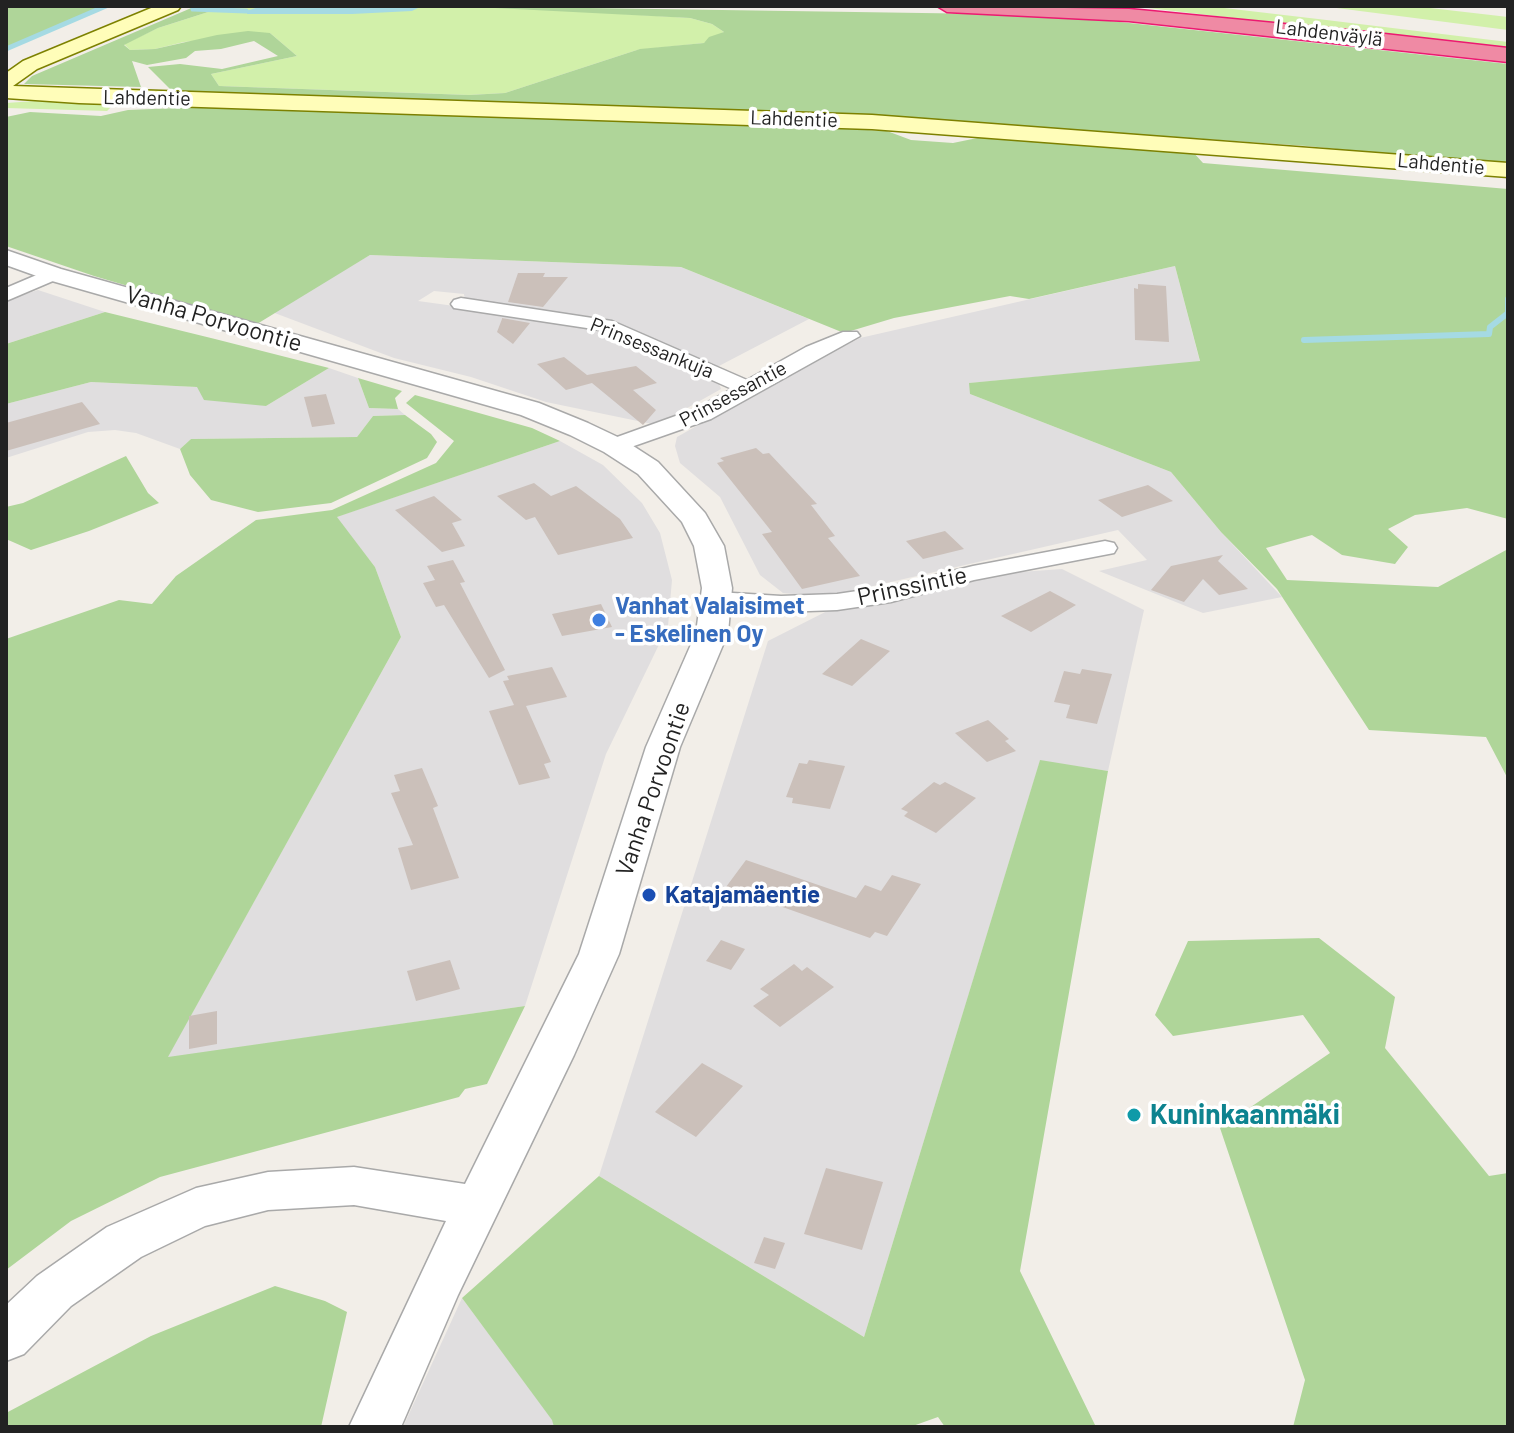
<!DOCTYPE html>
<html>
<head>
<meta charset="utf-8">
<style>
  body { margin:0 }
  #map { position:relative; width:1514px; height:1433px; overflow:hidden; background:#f2eee8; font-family:Barlow,sans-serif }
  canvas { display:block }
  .frame { position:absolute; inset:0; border:8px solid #222; pointer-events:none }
</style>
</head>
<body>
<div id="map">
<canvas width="1514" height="1433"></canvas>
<div class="frame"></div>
</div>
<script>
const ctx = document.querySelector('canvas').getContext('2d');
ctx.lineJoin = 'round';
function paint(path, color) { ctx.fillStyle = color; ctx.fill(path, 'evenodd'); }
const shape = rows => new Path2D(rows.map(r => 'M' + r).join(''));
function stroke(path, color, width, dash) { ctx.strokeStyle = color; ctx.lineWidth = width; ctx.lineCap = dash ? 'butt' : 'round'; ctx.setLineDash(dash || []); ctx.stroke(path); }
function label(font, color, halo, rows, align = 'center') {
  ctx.font = font + ' Barlow,sans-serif'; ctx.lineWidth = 7; ctx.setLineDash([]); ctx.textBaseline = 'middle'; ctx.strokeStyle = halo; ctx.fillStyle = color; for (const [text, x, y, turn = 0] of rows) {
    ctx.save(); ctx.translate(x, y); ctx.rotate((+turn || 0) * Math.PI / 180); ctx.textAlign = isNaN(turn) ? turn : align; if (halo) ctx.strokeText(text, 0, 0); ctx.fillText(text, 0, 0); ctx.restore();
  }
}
paint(shape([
  [370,255,681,267,809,319,717,367,605,318,465,302,464,294,434,291,418,301,593,325,717,378,721,389,657,425,546,402,471,377,394,358,272,312],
  [1175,266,1200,362,970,383,970,394,1171,472,1221,532,1282,597,1203,613,1099,571,1147,560,1118,530,825,597,783,593,760,575,720,497,680,463,675,446,677,437,791,373,860,338],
  [38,290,105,312,6,344,6,300],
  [329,368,358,378,369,408,398,409,405,415,373,416,357,437,191,439,180,449,136,433,115,430,88,432,6,458,6,404,91,382,198,387,266,406],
  [560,441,603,465,642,503,660,533,672,580,668,626,606,754,525,1006,167,1058,401,637,375,567,336,517],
  [1062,569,1144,610,1108,771,1040,761,864,1337,599,1176,768,641,837,606,978,575],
  [462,1298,553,1420,554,1427,403,1427]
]), '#e0dedf');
paint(shape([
  [227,6,509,7,690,18,712,24,724,32,704,43,637,50,505,93,469,95,219,86,211,74,297,56,270,33,184,42,155,49,130,50,124,44,158,28],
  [1132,6,1207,6,1318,19,1508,42,1508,51],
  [1321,6,1413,6,1508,17,1508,30],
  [35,101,96,104,112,106,107,111,6,108,6,103]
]), '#d2f0aa');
paint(shape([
  [6,6,102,6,6,48],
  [196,6,227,6,158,28,124,45,130,50,155,49,217,35,248,31,270,33,297,56,211,74,219,86,469,95,505,93,640,49,704,43,709,37,724,32,712,24,690,18,456,6,1055,15,1508,64,1508,166,1307,146,924,120,174,93,148,67,180,64,222,69,278,56,254,41,221,49,195,51,186,58,147,65,132,61,141,87,24,84,32,76],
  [226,106,714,122,887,131,911,140,953,143,987,136,1193,152,1203,163,1508,189,1508,519,1467,508,1415,515,1388,529,1408,547,1395,564,1342,555,1312,535,1266,548,1287,580,1438,587,1508,549,1508,779,1486,737,1369,730,1277,589,1221,532,1171,472,970,394,969,383,1200,361,1175,266,1029,299,1010,296,894,318,844,333,681,267,370,255,257,324,94,276,6,246,6,117,30,112,101,116,128,110],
  [105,312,215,339,329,368,266,406,204,400,197,387,91,382,6,404,6,344],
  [358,378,402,391,395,398,398,409,369,408],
  [415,395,532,428,560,441,337,517,375,567,401,637,168,1057,525,1006,487,1084,465,1089,459,1097,160,1177,71,1221,6,1270,6,639,119,600,152,604,176,576,256,520,332,510,436,463,454,441,406,403],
  [405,415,431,434,437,442,427,458,331,503,258,512,211,500,190,475,180,449,191,439,357,437,373,416],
  [126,456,148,493,159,503,89,531,31,550,6,539,6,507,23,503],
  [1040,760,1108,771,1020,1271,1096,1427,945,1427,938,1417,910,1427,554,1427,552,1420,462,1298,599,1176,864,1337],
  [1319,938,1395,997,1385,1048,1489,1176,1508,1173,1508,1427,1293,1427,1305,1380,1220,1128,1330,1053,1303,1015,1173,1036,1155,1015,1188,941],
  [275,1286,325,1301,347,1312,321,1427,6,1427,6,1413,151,1336]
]), '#afd599');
paint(shape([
  [262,6,304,7,422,6,412,11,352,14,247,14,246,11]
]), '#a5dae3');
stroke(shape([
  [193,9,246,11],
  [6,49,106,6]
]), '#a5dae3', 5);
stroke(shape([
  [1304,340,1489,334,1490,327,1508,313,1508,299]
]), '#a5dae3', 6);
paint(shape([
  [518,273,545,273,543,277,568,277,543,307,508,302],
  [1138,284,1166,286,1169,342,1135,340,1134,288,1138,289],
  [502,319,502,318,530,323,513,344,497,332],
  [564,357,587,375,636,366,657,383,633,390,656,410,643,425,592,383,566,390,537,364],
  [326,394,335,424,312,427,304,397],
  [82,402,100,424,6,451,6,423],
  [756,448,763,454,769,453,817,504,811,505,835,536,828,538,860,576,802,589,762,534,772,532,717,463,724,461,720,458],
  [534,483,551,496,576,486,620,519,633,538,558,555,535,517,526,520,497,496],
  [1148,485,1173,501,1122,517,1098,500],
  [434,496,462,520,452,523,465,546,442,552,395,510],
  [945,531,964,549,923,559,906,541],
  [1223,555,1218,561,1248,589,1219,595,1203,579,1184,602,1151,590,1171,566],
  [453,560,465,582,460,583,505,670,489,678,444,605,436,607,423,583,435,580,427,566],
  [1050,591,1076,605,1031,632,1001,616],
  [601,604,612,627,562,636,552,614],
  [861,639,890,651,852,686,822,674],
  [552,667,567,697,526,706,551,762,544,764,550,778,519,785,489,711,514,705,503,681,509,680,507,676],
  [1082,669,1112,674,1097,724,1066,718,1070,705,1054,702,1064,671,1080,674],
  [988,720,1009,739,1005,741,1016,751,987,762,955,733],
  [809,760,845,766,830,809,792,803,793,798,786,797,799,763,807,764],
  [422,768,438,806,433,808,459,878,411,890,398,848,413,845,391,793,400,791,394,775],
  [934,782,940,785,945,782,976,798,936,833,904,816,908,812,901,809],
  [746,860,856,898,865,885,881,891,892,875,921,884,887,936,875,932,870,938,726,887],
  [721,940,745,949,731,970,706,961],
  [450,960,460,989,416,1001,407,971],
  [794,964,802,971,807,967,834,987,780,1027,753,1006,769,995,760,989],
  [217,1011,217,1044,189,1049,189,1016],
  [702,1063,743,1086,696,1137,655,1112],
  [826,1168,883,1182,862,1250,804,1234],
  [764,1237,785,1243,775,1269,754,1263]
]), '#cbc0ba');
const minor = shape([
  [53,268,62,274,60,278,6,301,6,288,53,268],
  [461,298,612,321,747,380,806,347,843,332,857,332,860,336,711,419,614,453,606,451,603,446,606,441,695,409,732,389,600,330,454,308,451,304,454,300,461,298],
  [1105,541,1114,543,1117,548,1114,553,974,580,891,602,837,610,781,612,717,608,708,605,704,600,708,595,717,592,781,596,837,594,891,586,973,566,1105,541]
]);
const tertiary = shape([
  [6,250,61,269,539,403,588,423,624,440,658,462,705,513,724,546,732,588,728,633,680,747,619,954,574,1055,458,1295,401,1427,349,1427,446,1221,354,1205,268,1210,205,1226,141,1257,71,1306,24,1354,6,1361,6,1305,37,1276,107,1227,196,1188,268,1172,354,1167,465,1184,579,954,646,747,696,633,702,588,694,546,682,522,638,474,604,452,570,435,521,415,45,279,6,265,6,250]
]);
const secondary = shape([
  [156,6,181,6,178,10,37,69,13,86,872,115,1508,163,1508,177,872,129,79,103,6,98,6,73,23,61,156,6]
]);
const motorway = shape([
  [937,6,1129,9,1367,32,1508,48,1508,62,1129,21,947,12,937,6]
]);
stroke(minor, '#a9a9a9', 3);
stroke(tertiary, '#a9a9a9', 3);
stroke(secondary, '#7d8100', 3);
stroke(motorway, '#ec1971', 3);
paint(minor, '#fff');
paint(tertiary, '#fff');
paint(secondary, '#fffdb9');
paint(motorway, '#ef8aa4');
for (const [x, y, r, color] of [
  [599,620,8,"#3f7fe0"],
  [649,895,8,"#1a4fb4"],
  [1134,1115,8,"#0f9aa8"]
]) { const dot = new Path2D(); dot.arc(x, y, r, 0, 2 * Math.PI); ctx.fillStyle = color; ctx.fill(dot); stroke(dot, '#fff', 3); }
label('20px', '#222', '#fff', [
  ["Lahdenväylä",1329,33,7],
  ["Lahdentie",147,98,1],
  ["Lahdentie",794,119,2],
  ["Lahdentie",1441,164,5],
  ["Prinsessankuja",652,348,22],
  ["Prinsessantie",733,394,-28]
]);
label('24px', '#222', '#fff', [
  ["Vanha Porvoontie",214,319,16],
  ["Prinssintie",912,586,-12],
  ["Vanha Porvoontie",653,789,-71]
]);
label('bold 24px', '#366cbe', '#fff', [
  ["Vanhat Valaisimet",615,606],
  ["- Eskelinen Oy",615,634]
], 'left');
label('bold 24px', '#164399', '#fff', [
  ["Katajamäentie",665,895]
], 'left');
label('bold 28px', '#0d838f', '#fff', [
  ["Kuninkaanmäki",1150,1115]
], 'left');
</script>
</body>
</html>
